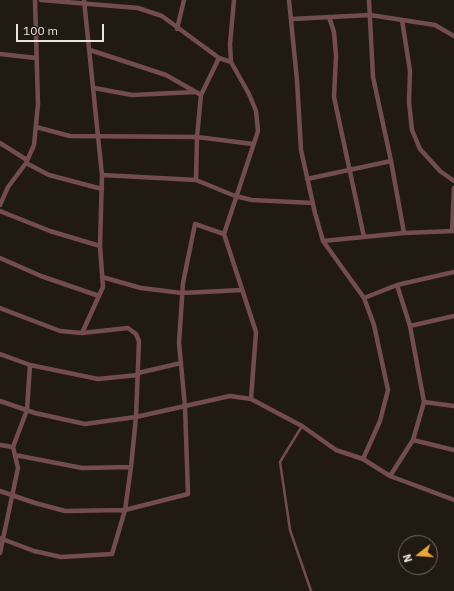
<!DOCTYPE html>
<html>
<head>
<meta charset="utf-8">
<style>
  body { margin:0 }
  #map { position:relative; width:454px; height:591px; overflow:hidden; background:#211a12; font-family:"IBM Plex Sans",sans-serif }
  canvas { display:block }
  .north { position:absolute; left:398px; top:535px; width:40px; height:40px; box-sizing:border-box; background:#211a12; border:1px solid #716b64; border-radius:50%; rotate:253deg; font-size:11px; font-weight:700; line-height:16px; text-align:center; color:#e9e4df }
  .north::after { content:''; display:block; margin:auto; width:14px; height:18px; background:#e9aa38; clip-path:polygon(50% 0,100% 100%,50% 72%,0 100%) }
  .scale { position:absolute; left:16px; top:24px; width:88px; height:18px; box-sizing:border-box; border:2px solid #e9e4df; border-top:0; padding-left:5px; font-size:12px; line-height:14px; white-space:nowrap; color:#e9e4df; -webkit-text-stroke:3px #211a12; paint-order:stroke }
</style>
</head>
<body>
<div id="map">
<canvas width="454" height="591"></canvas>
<div class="north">N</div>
<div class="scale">100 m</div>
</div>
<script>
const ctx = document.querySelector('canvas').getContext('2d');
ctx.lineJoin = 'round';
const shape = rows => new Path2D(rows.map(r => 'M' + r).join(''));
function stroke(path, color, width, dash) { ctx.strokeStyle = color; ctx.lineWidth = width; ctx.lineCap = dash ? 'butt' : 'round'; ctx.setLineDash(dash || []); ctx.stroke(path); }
stroke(shape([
  [302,426,280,462,290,530,311,591]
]), '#724c4e', 2.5);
stroke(shape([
  [41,0,138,8,162,16,219,58,231,62],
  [234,0,230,44,231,62,249,94,256,111,258,131,224,234,256,332,251,399],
  [289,0,297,80,301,150,315,213,323,241,364,298,374,325,388,390,380,421,363,459],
  [369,0,373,77,391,161,404,233],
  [329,17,334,32,336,56,334,97,364,237],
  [292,19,370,15,435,25,454,36],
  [402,20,410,71,409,102,412,130,420,149,440,171,454,181],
  [177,29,184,0],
  [90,50,166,75,201,95],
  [0,54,36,58],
  [94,88,132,95,195,92],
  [36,127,70,136,197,137,253,144],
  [0,143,27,160],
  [26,163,49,175,102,189],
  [102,175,196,180,235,196,252,200,313,203],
  [307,179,391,161],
  [196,180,197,137,201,95,219,58],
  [0,205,8,187,26,163,34,145,38,104,35,0],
  [0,211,50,231,100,246],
  [452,231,454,188],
  [323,241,404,233,454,231],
  [0,258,41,276,99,296],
  [102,277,141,288,182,293,242,290],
  [364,298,397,285,454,272],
  [0,308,60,331,82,333,128,328,136,334,139,341,136,417,131,467,125,510,112,554,61,557,34,551,0,538],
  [410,326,454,316],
  [82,333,103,287,100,246,102,175,84,0],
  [0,354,30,365,98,379,138,375],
  [138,373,181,363],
  [0,401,35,413,85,424,136,417,230,396,251,399,302,426,336,450,363,459,390,476,454,500],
  [424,402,454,406],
  [413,440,454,450],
  [0,445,13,447],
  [15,455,82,468,131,467],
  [390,476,413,440,424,402,410,326,397,285],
  [0,491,35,503,65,511,125,510,188,494,185,407,179,343,183,283,195,224,224,234],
  [0,553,18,468,13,447,27,410,30,365]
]), '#724c4e', 4.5);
</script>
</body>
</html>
